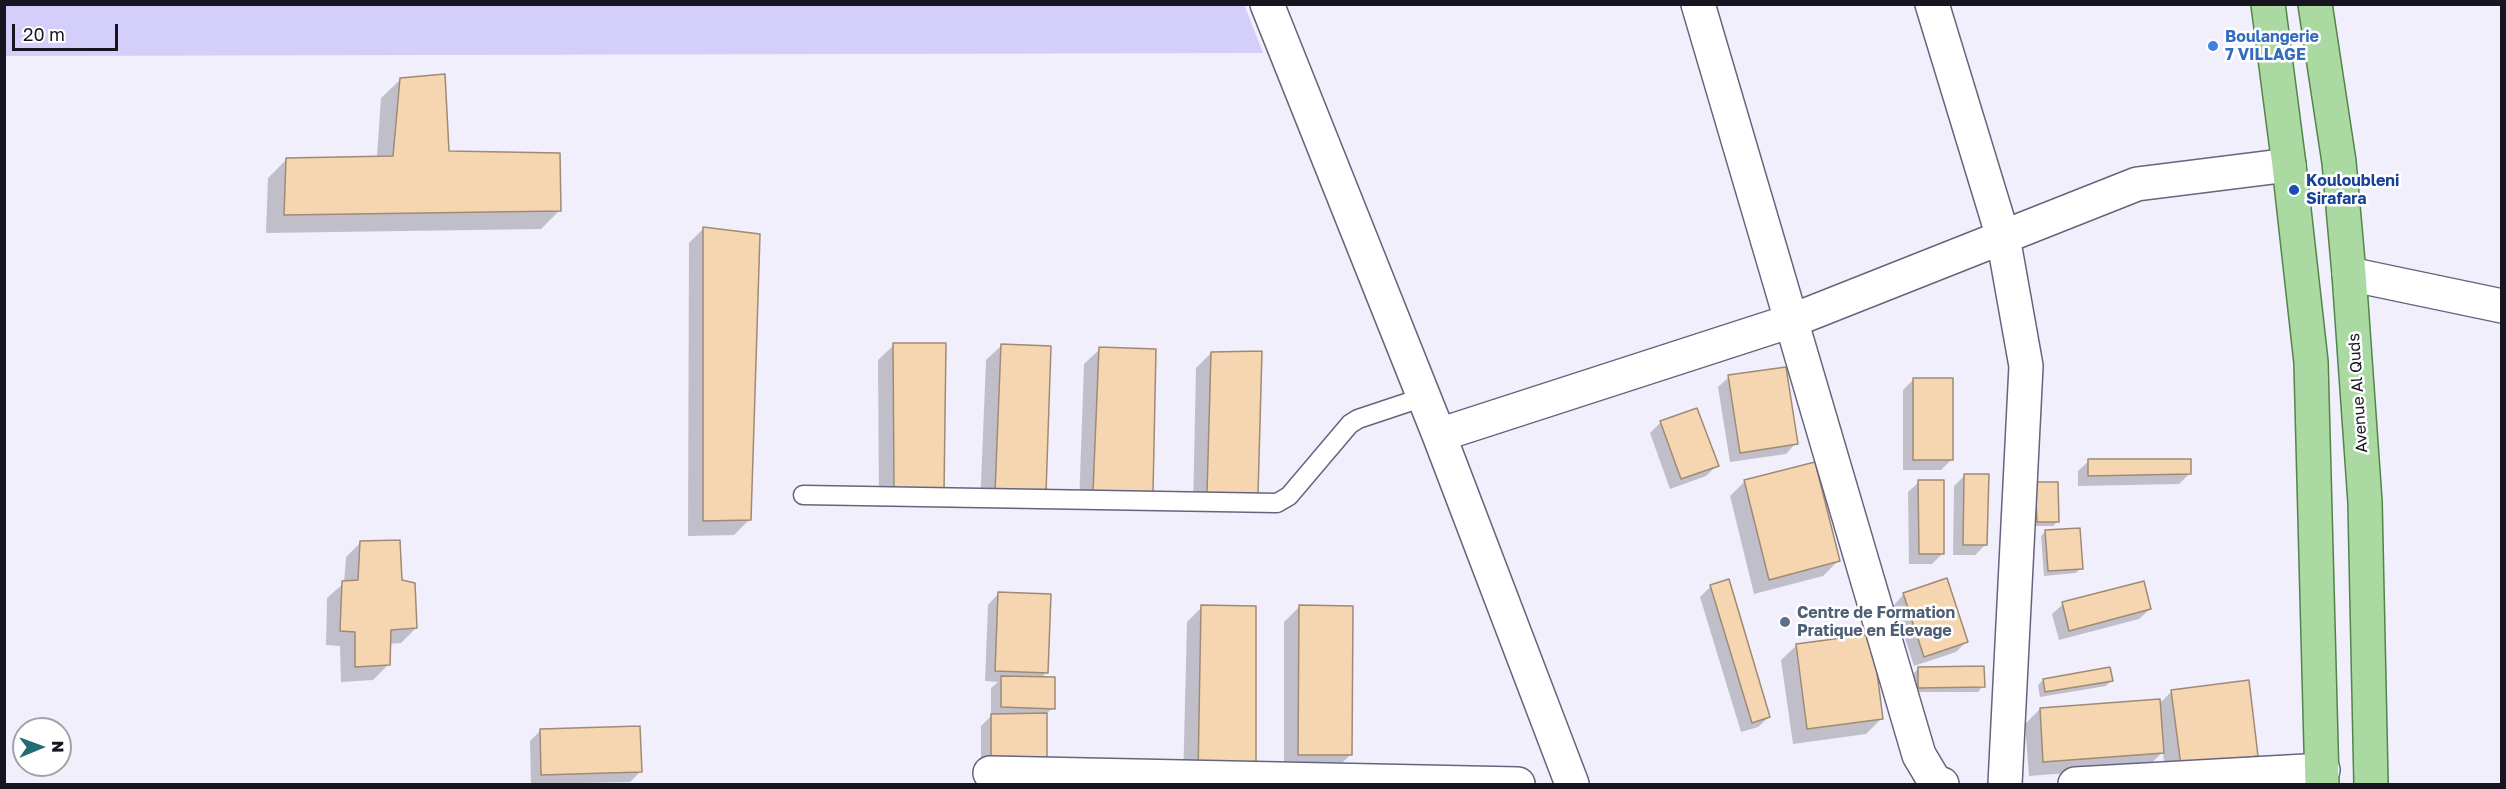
<!DOCTYPE html>
<html>
<head>
<meta charset="utf-8">
<style>
  body { margin:0 }
  #map { position:relative; width:2506px; height:789px; overflow:hidden; background:#f1effc; font-family:"Golos Text",sans-serif }
  canvas { display:block }
  .frame { position:absolute; inset:0; border:6px solid #171620; pointer-events:none }
  .north { position:absolute; left:12px; top:717px; width:60px; height:60px; box-sizing:border-box; background:#fff; border:2px solid #a2a2a6; border-radius:50%; rotate:89deg; font-size:16px; font-weight:700; line-height:24px; text-align:center; color:#171620 }
  .north::after { content:''; display:block; margin:auto; width:21px; height:27px; background:#226d73; clip-path:polygon(50% 0,100% 100%,50% 72%,0 100%) }
  .scale { position:absolute; left:12px; top:24px; width:106px; height:27px; box-sizing:border-box; border:3px solid #171620; border-top:0; padding-left:8px; font-size:18px; line-height:21px; white-space:nowrap; color:#171620; -webkit-text-stroke:4px #fff; paint-order:stroke }
</style>
</head>
<body>
<div id="map">
<canvas width="2506" height="789"></canvas>
<div class="frame"></div>
<div class="north">N</div>
<div class="scale">20 m</div>
</div>
<script>
const ctx = document.querySelector('canvas').getContext('2d');
ctx.lineJoin = 'round';
function paint(path, color) { ctx.fillStyle = color; ctx.fill(path, 'evenodd'); }
const shape = rows => new Path2D(rows.map(r => 'M' + r).join(''));
function stroke(path, color, width, dash) { ctx.strokeStyle = color; ctx.lineWidth = width; ctx.lineCap = dash ? 'butt' : 'round'; ctx.setLineDash(dash || []); ctx.stroke(path); }
function label(font, color, halo, rows, align = 'center') {
  ctx.font = font + ' "Golos Text",sans-serif'; ctx.lineWidth = 5; ctx.setLineDash([]); ctx.textBaseline = 'middle'; ctx.strokeStyle = halo; ctx.fillStyle = color; for (const [text, x, y, turn = 0] of rows) {
    ctx.save(); ctx.translate(x, y); ctx.rotate((+turn || 0) * Math.PI / 180); ctx.textAlign = isNaN(turn) ? turn : align; if (halo) ctx.strokeText(text, 0, 0); ctx.fillText(text, 0, 0); ctx.restore();
  }
}
paint(shape([
  [1244,4,1263,53,4,56,5,4]
]), '#d3cefa');
paint(shape([
  [400,80,447,152,560,210,541,229,266,233,268,178,287,159,377,157,381,98],
  [704,228,749,520,734,535,688,536,689,243],
  [894,345,942,491,927,507,879,507,878,360],
  [1002,345,1029,508,980,507,986,360],
  [1100,349,1136,508,1079,506,1084,364],
  [1211,353,1241,509,1193,508,1196,368],
  [1729,377,1796,443,1786,454,1730,462,1718,387],
  [1914,379,1951,460,1941,470,1903,470,1903,390],
  [1696,410,1717,465,1706,476,1670,489,1650,433,1660,423],
  [2089,461,2189,474,2179,484,2078,486,2078,471],
  [1965,475,1986,544,1975,555,1953,555,1954,486],
  [1745,481,1838,561,1823,576,1754,594,1730,496],
  [1919,482,1943,553,1932,564,1909,564,1908,492],
  [2031,489,2058,521,2053,526,2032,526],
  [2046,531,2081,568,2076,573,2044,576,2041,536],
  [361,542,400,581,416,628,401,643,389,644,388,665,373,680,341,682,340,646,326,645,327,598,344,583,346,557],
  [1711,586,1769,717,1758,727,1741,732,1700,597],
  [998,594,1046,673,1041,678,1053,708,981,770,981,726,991,716,991,688,998,682,985,681,988,605],
  [1904,594,1966,642,1956,652,1914,666,1894,605],
  [2063,604,2150,609,2139,619,2059,640,2052,614],
  [1202,607,1254,773,1183,784,1187,622],
  [1299,607,1350,755,1335,770,1284,770,1284,622],
  [1797,645,1881,719,1866,734,1793,744,1781,660],
  [1919,668,1983,686,1978,692,1914,692,1914,673],
  [2043,680,2111,681,2106,686,2040,697,2038,685],
  [2172,691,2257,756,2241,771,2166,781,2163,752,2147,767,2029,776,2025,724,2040,709,2159,704],
  [541,730,640,772,630,782,531,784,530,741]
]), '#0003');
const building = shape([
  [445,74,449,151,560,153,561,211,284,215,286,158,393,156,400,78,445,74],
  [703,227,760,234,751,520,703,521,703,227],
  [893,343,946,343,944,492,894,493,893,343],
  [1001,344,1051,346,1046,493,995,492,1001,344],
  [1099,347,1156,349,1153,493,1093,491,1099,347],
  [1262,351,1258,495,1207,493,1211,352,1262,351],
  [1786,367,1798,444,1740,453,1728,375,1786,367],
  [1913,378,1953,378,1953,460,1913,460,1913,378],
  [1697,408,1719,466,1681,479,1660,421,1697,408],
  [2088,459,2191,459,2191,474,2088,476,2088,459],
  [1815,462,1840,561,1769,580,1744,480,1815,462],
  [1964,474,1989,474,1987,545,1963,545,1964,474],
  [1918,480,1944,480,1944,554,1919,554,1918,480],
  [2035,482,2058,482,2059,522,2037,522,2035,482],
  [2080,528,2083,569,2048,571,2045,530,2080,528],
  [400,540,402,580,415,583,417,628,391,630,390,665,355,667,355,632,340,631,342,581,358,580,360,541,400,540],
  [1947,578,1968,642,1924,657,1903,593,1947,578],
  [1729,579,1770,717,1752,723,1710,585,1729,579],
  [2144,581,2151,609,2069,631,2062,602,2144,581],
  [998,592,1051,594,1048,673,995,671,998,592],
  [1201,605,1256,606,1256,773,1198,775,1201,605],
  [1299,605,1353,606,1352,755,1298,755,1299,605],
  [1872,634,1883,719,1807,729,1796,644,1872,634],
  [1984,666,1985,687,1918,688,1918,667,1984,666],
  [2110,667,2113,681,2045,692,2043,679,2110,667],
  [1001,676,1055,677,1055,709,1001,707,1001,676],
  [2249,680,2258,756,2181,766,2171,690,2249,680],
  [2160,699,2164,753,2043,762,2040,708,2160,699],
  [1047,713,1047,759,991,760,991,714,1047,713],
  [640,726,642,772,541,775,540,729,640,726]
]);
paint(building, '#f6d5b1');
stroke(building, '#9f8a73', 1.5);
const lane = shape([
  [803,495,1277,503,1289,496,1350,424,1358,419,1424,397]
]);
const street = shape([
  [1267,4,1439,435,1572,784],
  [1698,4,1919,755,1935,782,1942,784],
  [1932,4,2003,237,2026,366,2005,784],
  [2349,274,2502,306],
  [1439,435,1791,321,2137,184,2289,165],
  [990,773,1518,784],
  [2075,784,2323,770]
]);
const primary = shape([
  [2268,4,2289,165,2311,362,2322,784],
  [2315,4,2339,162,2349,274,2365,502,2371,784]
]);
stroke(lane, '#66637e', 21);
stroke(street, '#66637e', 36);
stroke(primary, '#53844c', 36);
stroke(lane, '#fff', 18);
stroke(street, '#fff', 33);
stroke(primary, '#abd9a2', 33);
for (const [x, y, r, color] of [
  [2213,46,6,"#3f7fe0"],
  [2294,190,6,"#1a4fb4"],
  [1785,622,6,"#5c6f8a"]
]) { const dot = new Path2D(); dot.arc(x, y, r, 0, 2 * Math.PI); ctx.fillStyle = color; ctx.fill(dot); stroke(dot, '#fff', 2); }
label('bold 16px', '#366cbe', '#fff', [
  ["Boulangerie",2225,37],
  ["7 VILLAGE",2225,55]
], 'left');
label('bold 16px', '#164399', '#fff', [
  ["Kouloubleni",2306,181],
  ["Sirafara",2306,199]
], 'left');
label('16px', '#171620', '#fff', [
  ["Avenue Al Quds",2358,393,-94]
]);
label('bold 16px', '#4e5e75', '#fff', [
  ["Centre de Formation",1797,613],
  ["Pratique en Élevage",1797,631]
], 'left');
</script>
</body>
</html>
